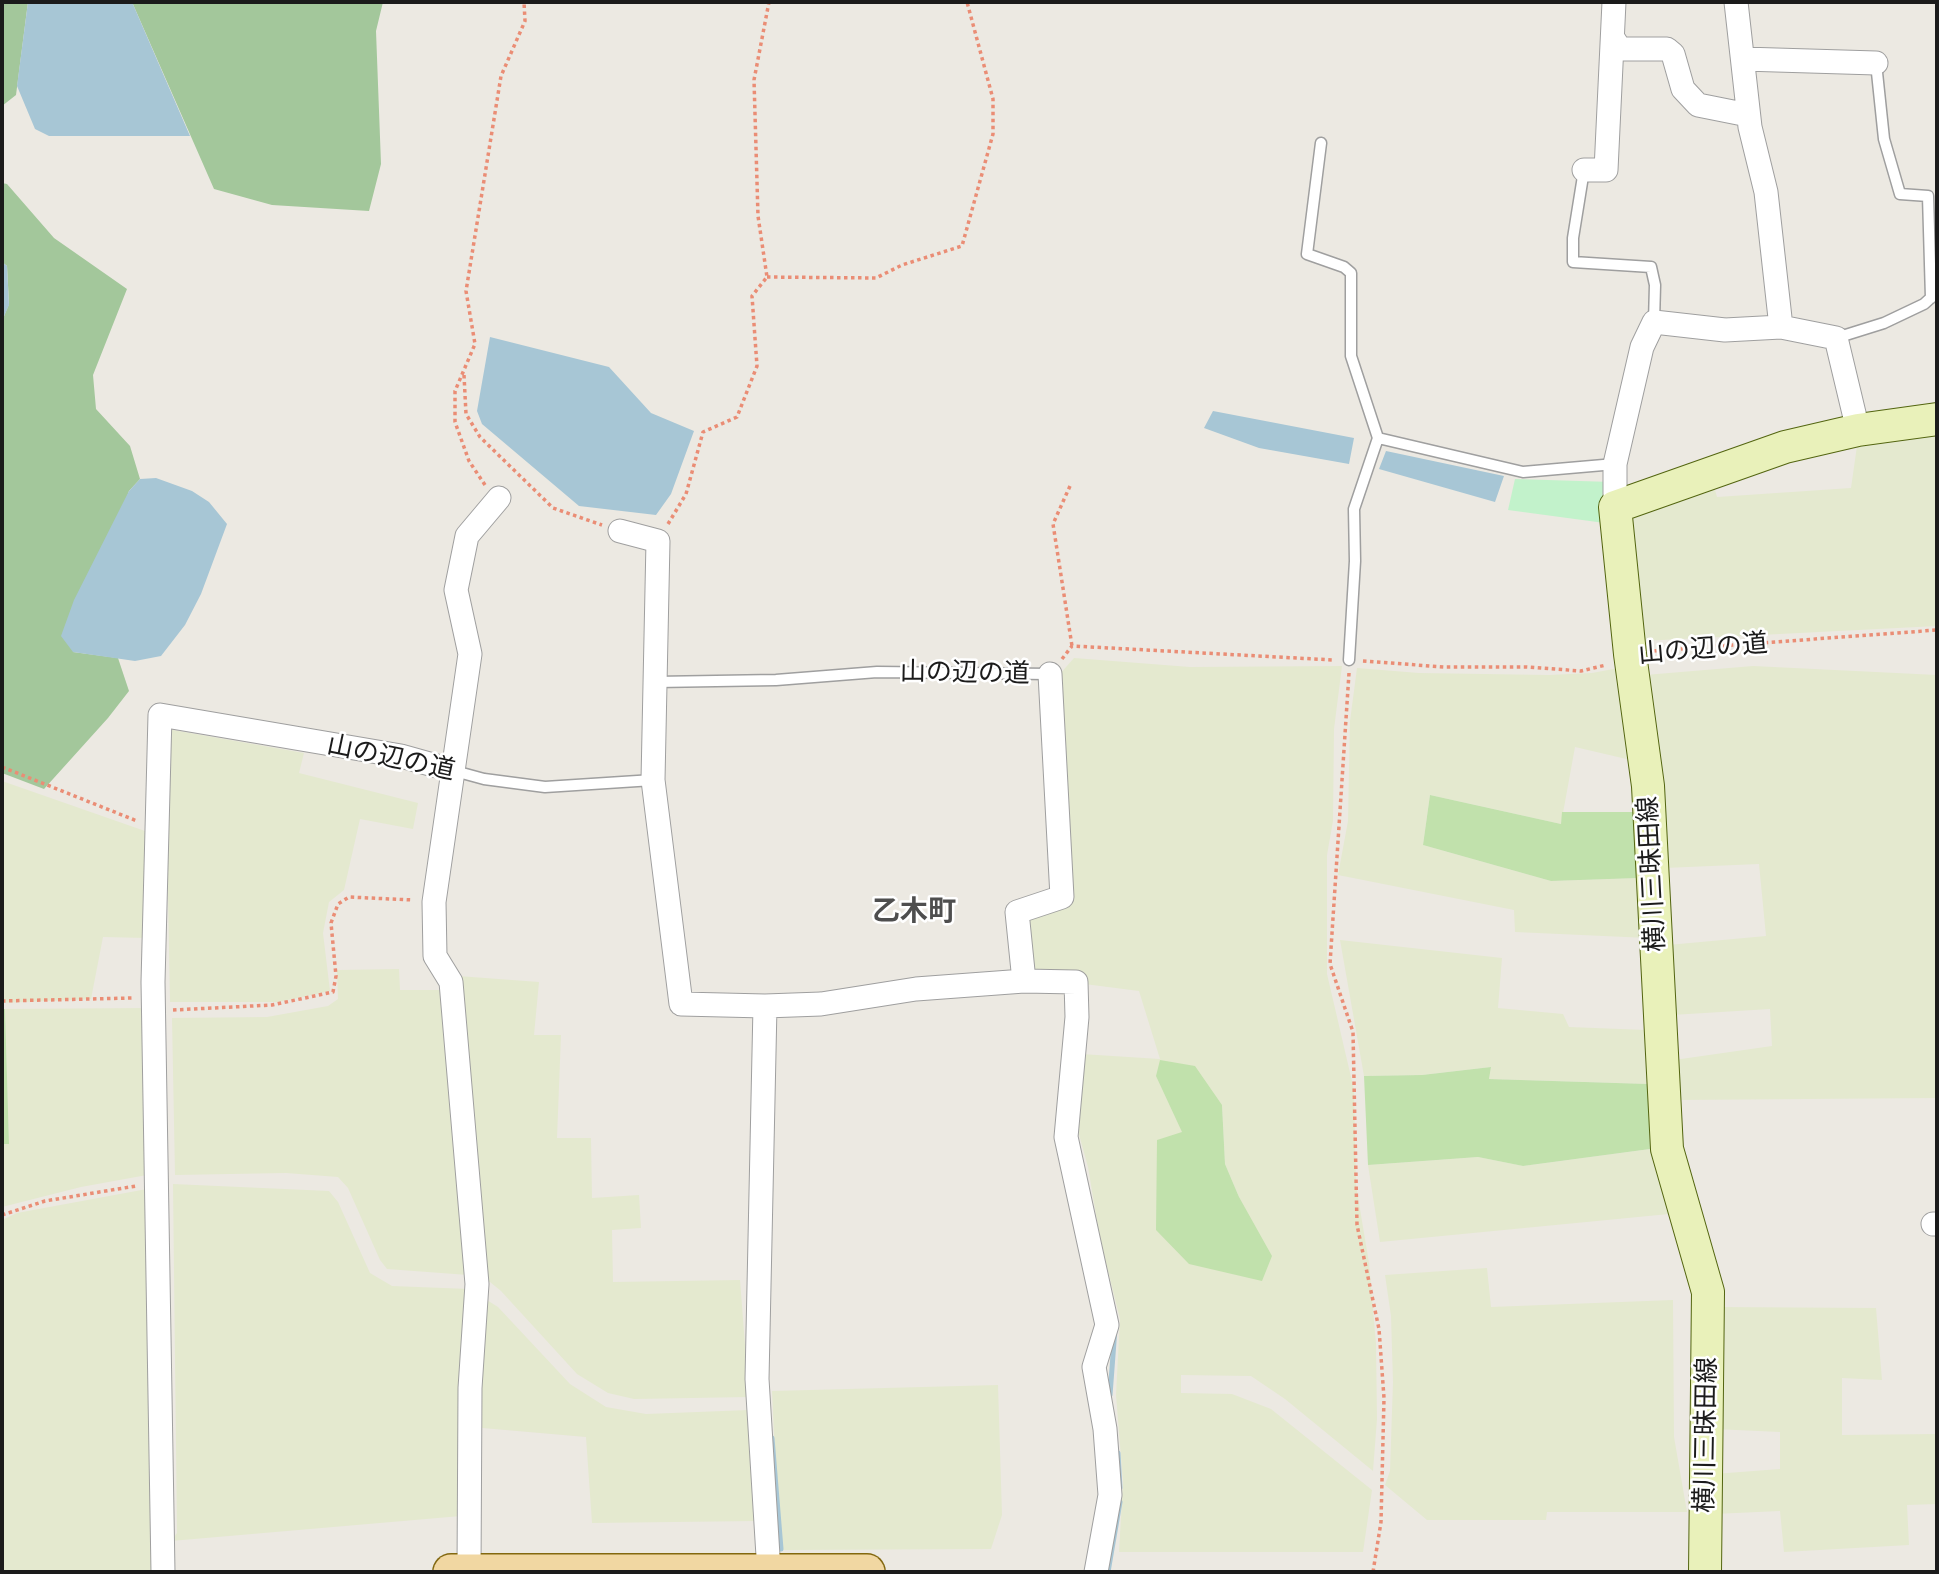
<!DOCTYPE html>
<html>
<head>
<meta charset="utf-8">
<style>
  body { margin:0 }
  #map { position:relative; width:1939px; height:1574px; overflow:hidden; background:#ece9e2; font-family:"Alegreya Sans",sans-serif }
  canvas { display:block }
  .frame { position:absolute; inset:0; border:4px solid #1b1b1b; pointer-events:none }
</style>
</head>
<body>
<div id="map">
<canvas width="1939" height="1574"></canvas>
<div class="frame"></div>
</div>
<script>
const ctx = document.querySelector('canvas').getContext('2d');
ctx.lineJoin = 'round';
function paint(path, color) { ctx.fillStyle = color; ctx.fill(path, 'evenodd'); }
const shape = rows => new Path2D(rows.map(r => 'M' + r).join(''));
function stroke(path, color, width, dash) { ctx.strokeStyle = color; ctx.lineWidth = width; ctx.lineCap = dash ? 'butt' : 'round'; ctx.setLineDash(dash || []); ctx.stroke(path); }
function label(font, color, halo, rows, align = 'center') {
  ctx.font = font + ' "Alegreya Sans","Noto Sans JP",sans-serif'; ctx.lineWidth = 5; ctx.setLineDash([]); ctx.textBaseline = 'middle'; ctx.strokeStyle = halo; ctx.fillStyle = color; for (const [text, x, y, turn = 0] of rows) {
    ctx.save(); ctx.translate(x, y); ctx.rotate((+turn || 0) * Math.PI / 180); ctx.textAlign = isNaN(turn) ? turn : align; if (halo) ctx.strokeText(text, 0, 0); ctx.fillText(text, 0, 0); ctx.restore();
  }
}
paint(shape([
  [1937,429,1937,626,1642,641,1632,520,1637,511,1712,479,1717,497,1851,488,1858,439],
  [1074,658,1190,667,1342,666,1334,729,1333,821,1327,855,1327,974,1354,1090,1356,1185,1369,1263,1376,1344,1377,1419,1373,1471,1285,1399,1251,1376,1181,1375,1181,1393,1232,1394,1271,1409,1372,1490,1363,1552,1119,1552,1123,1482,1116,1395,1120,1319,1100,1239,1088,1167,1078,1131,1081,1054,1160,1059,1139,991,1030,977,1021,920,1060,908,1059,675],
  [1222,1105,1225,1164,1239,1197,1157,1141,1182,1133],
  [1753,666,1937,675,1937,1098,1676,1100,1674,1060,1772,1046,1770,1009,1672,1015,1668,945,1766,936,1759,864,1664,868,1645,675],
  [1624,667,1635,761,1575,747,1561,824,1430,795,1423,845,1551,881,1638,878,1648,938,1515,932,1514,910,1338,875,1348,821,1350,721,1357,668,1419,673,1549,675,1592,673],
  [167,729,304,753,299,773,418,803,413,829,360,819,344,890,329,902,323,933,330,991,278,1002,170,1002,165,733],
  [2,781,145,831,147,938,103,937,91,999,2,1003],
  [1340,940,1502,958,1498,1008,1563,1014,1569,1027,1646,1030,1648,1084,1489,1079,1491,1067,1422,1075,1364,1076],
  [399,969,400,990,444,990,468,1275,387,1269,380,1260,348,1188,338,1177,286,1173,175,1175,172,1018,267,1017,328,1006,338,999,337,970],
  [458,976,539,982,534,1035,561,1035,557,1138,591,1138,592,1198,639,1195,641,1228,612,1230,613,1282,740,1280,749,1397,634,1399,608,1393,577,1374,501,1291,490,1282,483,1282,467,1039,463,986],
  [146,1008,147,1175,81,1187,2,1207,2,1144,9,1143,5,1009],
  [1650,1149,1669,1214,1380,1242,1368,1165,1478,1157,1523,1166],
  [173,1184,329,1191,338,1202,370,1273,392,1286,469,1289,461,1516,171,1541,177,1533],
  [147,1189,152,1572,2,1572,2,1220,17,1213],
  [1487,1268,1491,1307,1673,1300,1674,1437,1687,1512,1547,1512,1546,1520,1427,1520,1385,1485,1390,1471,1393,1382,1391,1316,1385,1275],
  [482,1297,498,1307,570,1384,606,1407,646,1414,749,1410,757,1521,592,1523,586,1437,471,1427],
  [1715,1307,1876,1308,1882,1380,1842,1378,1842,1435,1937,1434,1937,1504,1907,1505,1909,1545,1784,1552,1780,1511,1714,1514,1714,1474,1780,1469,1780,1432,1714,1429],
  [998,1385,1002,1515,991,1549,783,1550,779,1540,772,1391]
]), '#e4e9cf');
paint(shape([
  [1430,795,1561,824,1562,812,1633,812,1638,878,1551,881,1423,845],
  [2,1009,5,1009,9,1144,2,1144],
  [1160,1060,1195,1066,1222,1105,1225,1164,1239,1197,1272,1256,1262,1281,1189,1264,1156,1230,1157,1140,1182,1132,1156,1076],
  [1491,1067,1489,1079,1648,1084,1650,1149,1523,1166,1478,1157,1368,1165,1364,1076,1422,1075]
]), '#c1e1ac');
paint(shape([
  [2,2,28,2,16,95,2,106],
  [132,2,383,2,376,31,381,164,369,211,272,205,214,189],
  [2,183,7,184,54,238,127,289,93,375,96,409,130,446,140,479,129,491,73,652,118,658,129,691,108,718,44,789,2,773,2,321,9,304,7,266,2,262]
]), '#a3c79b');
paint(shape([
  [1515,479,1612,482,1612,524,1508,510]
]), '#c2f2cb');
paint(shape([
  [28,2,132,2,190,136,49,136,35,129,17,86],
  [2,262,7,266,9,305,2,321],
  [490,337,609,367,651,413,694,431,671,494,656,515,579,506,482,424,477,411],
  [1213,411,1354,438,1349,464,1259,448,1204,428],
  [1386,451,1504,476,1495,502,1379,469],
  [156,478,192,491,209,502,227,524,201,594,185,625,161,656,135,661,73,652,61,636,74,600,129,491,140,479]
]), '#a7c6d5');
stroke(shape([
  [1110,1395,1115,1328],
  [772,1438,781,1549],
  [1118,1453,1120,1488],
  [1108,1572,1120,1502]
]), '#a7c6d5', 5);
const service = shape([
  [1876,63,1884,139,1900,194,1928,196,1931,298],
  [1321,143,1307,254,1344,267,1351,273,1351,356,1378,438,1354,509,1355,561,1349,660],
  [1584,170,1573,238,1573,262,1651,267,1655,285,1654,322],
  [1836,338,1884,323,1924,304,1935,294],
  [1378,438,1523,472,1615,464],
  [656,682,776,680,877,672,1050,674],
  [451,770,484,779,545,787,653,780]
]);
const minor = shape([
  [1736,2,1750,127,1766,192,1781,327],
  [1613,38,1620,49,1667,49,1673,54,1683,89,1698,105,1748,115],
  [1743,59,1876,63],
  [1584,170,1606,170,1614,2],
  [1615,507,1615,464,1642,347,1654,322,1725,330,1781,327,1836,338,1858,430],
  [620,531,658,541,653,780,681,1004,765,1006,757,1379,769,1572],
  [1050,674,1062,897,1017,912,1024,981,1076,982,1077,1017,1066,1137,1107,1325,1094,1367,1105,1429,1110,1495,1096,1572],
  [765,1006,821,1004,916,989,1024,981],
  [1933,1224,1937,1224],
  [469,1570,470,1388,477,1284,451,982,435,956,434,902,470,654,456,590,467,536,499,498],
  [163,1572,153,982,160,715,401,756,451,770]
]);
const secondary = shape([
  [1705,1572,1708,1292,1667,1149,1648,786,1630,654,1615,507,1785,447,1858,430,1937,419]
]);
const primary = shape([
  [451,1572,867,1572]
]);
stroke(service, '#9f9f9f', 13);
stroke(minor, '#9f9f9f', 25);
stroke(secondary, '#536510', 34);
stroke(primary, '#836810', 38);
stroke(shape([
  [767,277,876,278,902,265,962,246,993,134,993,99,967,2],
  [464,375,466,414,480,437,553,508,602,525],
  [485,485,469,461,455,422,455,391,475,344,466,291,501,76,525,21,524,2],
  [1070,486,1053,524,1072,646],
  [668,524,686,494,703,432,737,417,757,366,752,296,767,277,758,216,754,80,769,2],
  [1653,651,1937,630],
  [1062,659,1072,646,1334,660],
  [1363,661,1444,667,1527,667,1581,671,1606,665],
  [1349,673,1330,964,1353,1032,1357,1225,1379,1329,1384,1398,1381,1522,1373,1572],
  [2,767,137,821],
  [2,1001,133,998],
  [173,1010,272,1005,333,992,336,976,331,923,338,904,349,897,413,900],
  [2,1215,45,1201,136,1186]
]), '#ea8d75', 3.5, [3.5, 3.5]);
stroke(service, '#fff', 10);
stroke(minor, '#fff', 23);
stroke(secondary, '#e9f1ba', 32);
stroke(primary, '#f1d7a2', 35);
label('26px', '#1b1b1b', '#fff', [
  ["山の辺の道",1703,649,-5],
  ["山の辺の道",965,673,1],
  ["山の辺の道",391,758,12],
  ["横川三昧田線",1652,874,-93],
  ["横川三昧田線",1706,1435,-89]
]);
label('bold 28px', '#4e4e4e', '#fff', [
  ["乙木町",914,912]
]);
</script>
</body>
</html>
